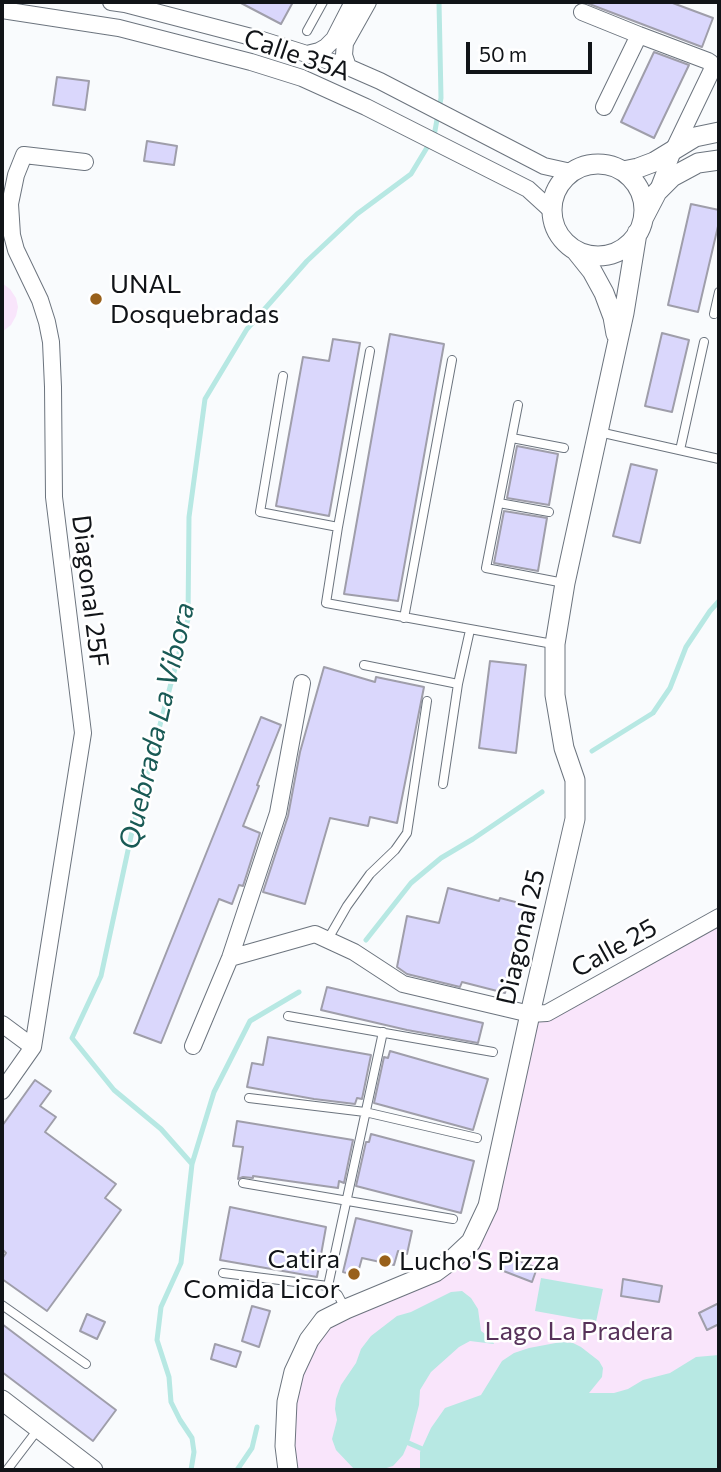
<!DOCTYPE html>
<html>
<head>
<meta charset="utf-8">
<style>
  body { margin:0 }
  #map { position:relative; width:721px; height:1472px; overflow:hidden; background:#f9fbfd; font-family:Commissioner,sans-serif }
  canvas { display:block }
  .frame { position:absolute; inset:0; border:4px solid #111418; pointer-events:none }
  .scale { position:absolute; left:466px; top:42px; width:126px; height:32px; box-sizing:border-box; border:4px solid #111418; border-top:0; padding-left:9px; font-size:21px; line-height:24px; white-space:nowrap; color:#111418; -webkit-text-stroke:5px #fff; paint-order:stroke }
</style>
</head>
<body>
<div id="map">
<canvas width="721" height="1472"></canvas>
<div class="frame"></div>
<div class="scale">50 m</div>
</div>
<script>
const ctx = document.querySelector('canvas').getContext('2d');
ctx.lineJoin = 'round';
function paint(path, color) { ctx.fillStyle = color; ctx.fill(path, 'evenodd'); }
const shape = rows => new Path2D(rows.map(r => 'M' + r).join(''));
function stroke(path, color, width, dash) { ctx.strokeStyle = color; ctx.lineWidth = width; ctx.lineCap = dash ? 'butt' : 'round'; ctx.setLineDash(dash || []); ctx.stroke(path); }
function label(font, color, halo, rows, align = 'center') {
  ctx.font = font + ' Commissioner,sans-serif'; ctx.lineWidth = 5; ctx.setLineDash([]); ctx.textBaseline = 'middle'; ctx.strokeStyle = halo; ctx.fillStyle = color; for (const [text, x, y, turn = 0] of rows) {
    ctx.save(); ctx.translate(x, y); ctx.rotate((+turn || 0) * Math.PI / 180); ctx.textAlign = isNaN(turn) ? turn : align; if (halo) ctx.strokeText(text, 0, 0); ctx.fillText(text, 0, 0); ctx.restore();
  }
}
paint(shape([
  [2,283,10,289,16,298,18,307,16,316,11,325,2,332],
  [719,917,719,1470,288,1470,287,1402,324,1320,435,1272,471,1242,530,1014]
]), '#f9e5fb');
paint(shape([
  [541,1278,603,1289,596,1322,535,1311],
  [462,1291,471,1298,478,1309,481,1331,492,1339,494,1344,470,1341,459,1347,431,1372,420,1390,419,1405,410,1439,403,1455,393,1466,380,1470,355,1470,336,1450,332,1439,337,1420,335,1409,336,1399,341,1385,356,1363,361,1349,371,1336,397,1316,411,1312,451,1292],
  [561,1342,573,1343,581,1347,599,1361,603,1368,602,1377,589,1393,614,1393,628,1389,643,1380,670,1373,696,1357,719,1355,719,1470,420,1470,420,1452,431,1428,445,1408,481,1395,502,1361,514,1353,529,1348]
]), '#b7e8e3');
stroke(shape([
  [592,751,653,713,670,688,686,647,710,611,719,601],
  [366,940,411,883,441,858,473,839,542,792],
  [192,1164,161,1129,114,1090,72,1038,101,976,133,827,188,619,189,517,205,399,247,329,307,261,357,214,411,174,434,136,441,98,439,2],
  [404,1441,427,1451],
  [191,1470,194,1452,192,1438,180,1420,171,1402,169,1377,157,1340,161,1307,181,1263,192,1164,214,1092,250,1021,299,992],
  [237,1470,252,1448,257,1427]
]), '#b7e8e3', 5);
const building = shape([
  [239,2,293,2,281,24,239,2],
  [584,2,670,2,713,18,702,47,584,2],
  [654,52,689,65,654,138,621,122,654,52],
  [57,77,89,81,85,110,53,105,57,77],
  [147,141,177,146,174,165,144,161,147,141],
  [691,204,719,210,719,222,698,312,668,305,691,204],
  [662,333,689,340,672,412,645,406,662,333],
  [390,334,444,344,398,601,344,594,390,334],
  [333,339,360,343,329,516,276,506,303,357,329,361,333,339],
  [517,446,558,454,549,505,507,498,517,446],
  [631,464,657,470,640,543,613,536,631,464],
  [504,511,547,518,538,571,494,563,504,511],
  [490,661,526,665,516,753,479,748,490,661],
  [324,667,375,682,376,677,424,687,397,823,370,817,368,826,330,818,305,904,263,892,288,816,300,752,324,667],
  [261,717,281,725,257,785,259,786,243,826,260,833,243,886,239,885,232,904,219,899,161,1043,134,1033,261,717],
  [448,888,499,901,500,898,527,905,505,993,462,982,460,987,407,974,397,967,407,916,439,923,448,888],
  [327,987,483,1023,478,1043,407,1030,321,1010,327,987],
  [268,1037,371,1055,362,1099,357,1098,355,1104,314,1099,247,1087,252,1063,263,1065,268,1037],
  [390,1051,488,1079,473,1130,374,1103,384,1057,388,1058,390,1051],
  [35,1080,51,1091,40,1106,56,1117,45,1132,116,1184,105,1198,121,1210,47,1311,2,1279,2,1259,6,1253,2,1249,2,1126,35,1080],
  [237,1121,353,1140,344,1183,339,1181,338,1188,253,1176,253,1178,243,1177,238,1179,243,1147,233,1146,237,1121],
  [371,1134,474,1161,461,1213,356,1186,366,1142,369,1142,371,1134],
  [230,1207,326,1227,317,1277,220,1260,230,1207],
  [356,1218,412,1231,407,1254,398,1251,394,1265,362,1258,357,1276,343,1272,356,1218],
  [507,1256,537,1268,532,1282,501,1270,507,1256],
  [623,1279,662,1286,659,1302,621,1296,623,1279],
  [719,1303,719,1324,707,1330,699,1313,719,1303],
  [252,1306,270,1311,259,1347,242,1341,252,1306],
  [87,1314,105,1322,97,1339,80,1331,87,1314],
  [2,1324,116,1410,93,1441,2,1372,2,1324],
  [215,1344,241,1352,236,1367,211,1359,215,1344]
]);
paint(building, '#dad7fc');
stroke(building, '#9f9eaa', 2);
const service = shape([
  [307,31,323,2],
  [714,314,719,292],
  [370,351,338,527,326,603,553,644],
  [283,376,260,512,338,527],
  [518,405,486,568,564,583],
  [599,432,719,459],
  [512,438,564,448],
  [680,450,704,342],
  [499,503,549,512],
  [404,618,452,360],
  [364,665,458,684],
  [443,784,458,684,470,630],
  [328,939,347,906,370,874,395,850,407,833,427,701],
  [288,1016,493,1052],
  [249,1098,365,1112,477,1138],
  [243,1183,453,1219],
  [223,1273,328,1286],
  [2,1305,86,1364],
  [345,1308,338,1295,328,1286,383,1032],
  [7,1470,39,1428]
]);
const minor = shape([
  [111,2,125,4,259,39,348,67,380,81,544,166,571,172],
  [2,10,119,28,251,62,302,78,366,107,528,189,551,210],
  [582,12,639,35,708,61,711,63,712,70,673,151,658,190],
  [307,54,319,51,326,47,334,39,353,2],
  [348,67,344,55,345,43,368,2],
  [604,107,639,35],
  [230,958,315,934,354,952,403,984,530,1014,547,1013,719,917],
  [2,1024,33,1047],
  [193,1046,230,958,278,813,302,683],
  [2,1091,33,1047,83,733,54,497,53,387,51,342,47,322,40,300,16,250,12,235,10,204,16,175,24,155,85,162]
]);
const tertiary = shape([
  '552 210a46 46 0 1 1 92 0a46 46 0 1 1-92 0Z',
  [623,171,638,168,654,162,695,137,719,132],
  [644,217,657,192,672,177,698,163,719,160],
  [576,251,592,271,604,293,613,317,616,334],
  [2,1400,93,1470],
  [288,1470,285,1446,287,1402,294,1372,309,1340,324,1320,346,1309,435,1272,454,1258,471,1242,488,1206,530,1014,575,819,575,780,564,748,555,695,555,644,565,583,624,313,637,233]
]);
stroke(service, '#6c747e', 10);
stroke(minor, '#6c747e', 18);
stroke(tertiary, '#6c747e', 21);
stroke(service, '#fff', 8);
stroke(minor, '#fff', 16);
stroke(tertiary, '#fff', 19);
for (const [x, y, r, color] of [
  [96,299,7,"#98601b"],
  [385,1261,7,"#98601b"],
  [354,1274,7,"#98601b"]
]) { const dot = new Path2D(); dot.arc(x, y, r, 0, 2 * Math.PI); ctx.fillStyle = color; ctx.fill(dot); stroke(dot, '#fff', 2.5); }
label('26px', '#111418', '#fff', [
  ["Calle 35A",297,55,19],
  ["Diagonal 25F",90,591,83],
  ["Diagonal 25",521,937,-77],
  ["Calle 25",614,948,-29]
]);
label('26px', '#111418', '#fff', [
  ["UNAL",110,284],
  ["Dosquebradas",110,314],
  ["Catira",340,1259,"right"],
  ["Comida Licor",340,1289,"right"],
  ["Lucho'S Pizza",399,1261]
], 'left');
label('26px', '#57325a', '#fff', [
  ["Lago La Pradera",579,1331]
]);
label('italic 28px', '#195a55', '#fff', [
  ["Quebrada La Vibora",157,726,-77]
]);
</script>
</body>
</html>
